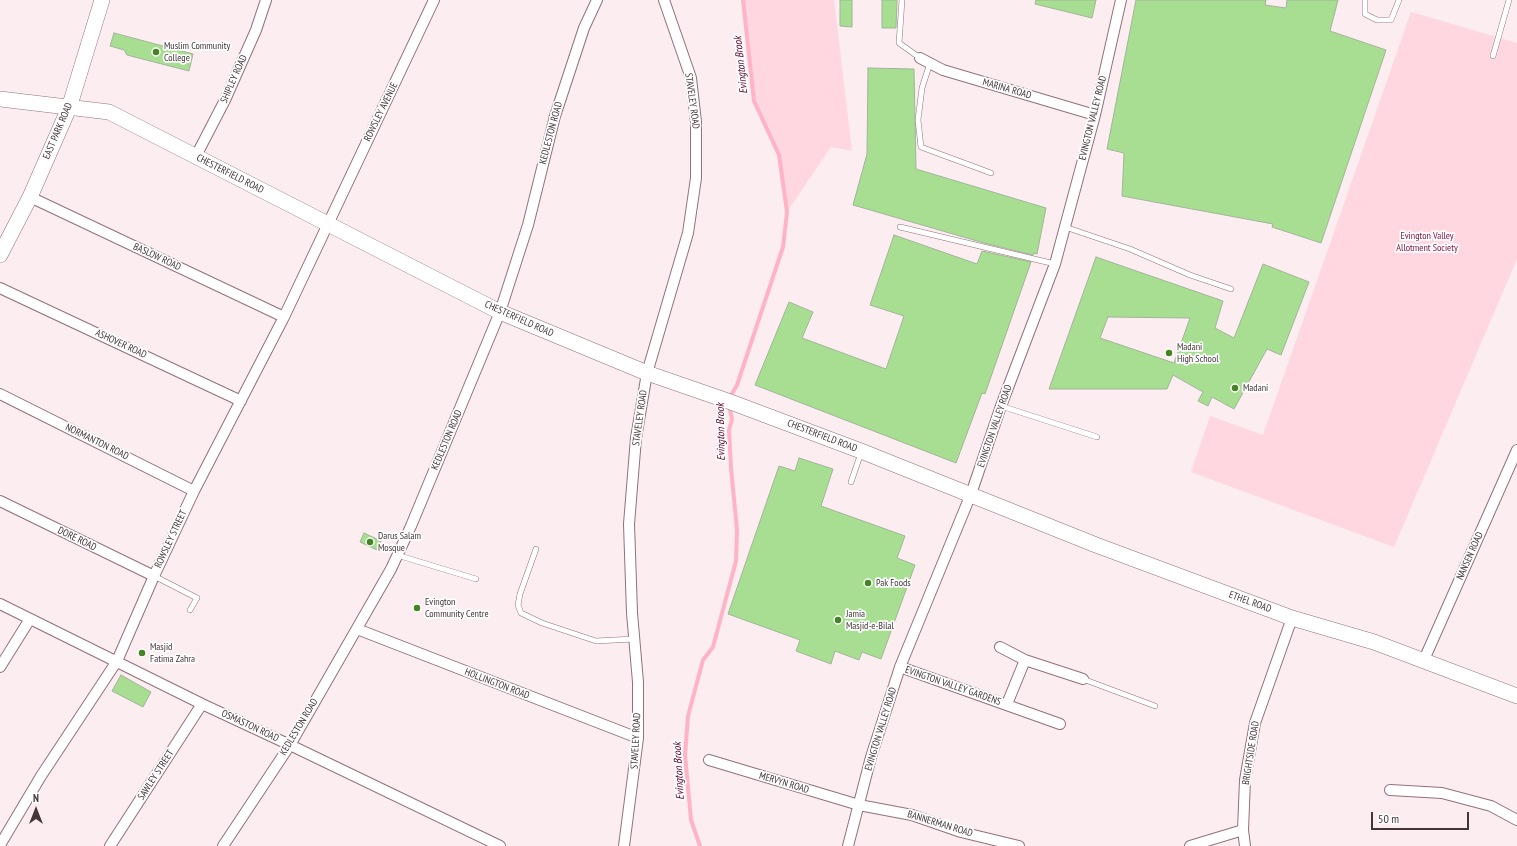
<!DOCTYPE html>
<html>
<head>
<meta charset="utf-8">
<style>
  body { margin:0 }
  #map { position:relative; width:1517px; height:846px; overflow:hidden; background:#fcedf0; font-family:"PT Sans Narrow",sans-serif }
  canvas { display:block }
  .north { position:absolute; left:16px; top:790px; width:40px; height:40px; -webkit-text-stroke:3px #fefefe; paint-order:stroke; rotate:0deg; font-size:11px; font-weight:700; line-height:16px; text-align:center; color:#443539 }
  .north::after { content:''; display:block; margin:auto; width:14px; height:18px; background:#443539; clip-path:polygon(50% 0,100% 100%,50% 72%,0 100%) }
  .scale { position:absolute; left:1371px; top:812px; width:98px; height:18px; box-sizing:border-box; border:2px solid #443539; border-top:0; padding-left:5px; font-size:12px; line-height:14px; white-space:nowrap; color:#443539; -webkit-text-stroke:3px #fefefe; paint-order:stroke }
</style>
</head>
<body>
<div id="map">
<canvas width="1517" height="846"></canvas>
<div class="north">N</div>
<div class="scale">50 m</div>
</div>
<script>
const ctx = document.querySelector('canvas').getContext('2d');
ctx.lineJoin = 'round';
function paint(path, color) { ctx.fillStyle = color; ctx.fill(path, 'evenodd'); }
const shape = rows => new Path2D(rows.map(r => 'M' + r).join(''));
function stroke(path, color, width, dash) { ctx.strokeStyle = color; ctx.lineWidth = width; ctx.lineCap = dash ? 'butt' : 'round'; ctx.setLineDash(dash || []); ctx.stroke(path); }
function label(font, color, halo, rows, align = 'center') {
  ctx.font = font + ' "PT Sans Narrow",sans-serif'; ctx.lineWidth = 3.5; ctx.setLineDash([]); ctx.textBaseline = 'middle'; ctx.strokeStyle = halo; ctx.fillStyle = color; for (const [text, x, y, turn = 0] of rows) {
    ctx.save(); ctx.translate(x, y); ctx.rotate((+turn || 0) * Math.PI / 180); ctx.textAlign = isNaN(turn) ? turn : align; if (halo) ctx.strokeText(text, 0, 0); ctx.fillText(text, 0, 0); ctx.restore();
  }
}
paint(shape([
  [743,0,834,0,852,151,831,147,787,212,779,155,754,101],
  [1411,12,1517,43,1517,259,1394,547,1191,472,1210,416,1263,435]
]), '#fed7e1');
stroke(shape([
  [729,399,737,385,783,247,787,212,779,155,754,101,743,0],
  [700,846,691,820,685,755,688,716,703,660,713,647,736,561,737,530,731,468,729,430,732,419,729,405]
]), '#ffb3c7', 4);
const building = shape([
  [840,0,852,0,852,27,840,26,840,0],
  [882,0,897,0,896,28,882,28,882,0],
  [1036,0,1096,0,1092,18,1035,4,1036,0],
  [1136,0,1266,0,1265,5,1286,8,1287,0,1338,0,1330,31,1386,50,1321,243,1272,227,1273,224,1122,196,1124,153,1107,149,1136,0],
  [114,33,193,54,189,71,127,55,124,50,110,46,114,33],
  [868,68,914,69,916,169,1046,208,1037,254,1034,253,1033,255,984,243,853,205,867,154,868,68],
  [894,235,977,264,982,251,1031,262,985,394,982,393,956,463,755,385,789,302,813,312,802,338,886,369,904,316,870,305,894,235],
  [1096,257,1223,301,1215,328,1234,338,1263,264,1309,282,1281,355,1267,349,1234,409,1212,397,1208,406,1198,401,1203,392,1173,375,1167,389,1049,389,1096,257],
  [1108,317,1190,318,1174,363,1100,338,1108,317],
  [799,458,833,469,821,506,905,536,897,558,915,565,881,659,862,652,859,660,835,651,831,664,796,651,800,640,728,614,779,466,795,471,799,458],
  [364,533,381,541,377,550,360,542,364,533],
  [121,675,151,692,143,707,112,691,121,675]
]);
paint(building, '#a8de92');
stroke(building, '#a1b499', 1);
const lane = shape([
  [902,0,899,43,920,58],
  [1365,0,1365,14,1377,20,1391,20,1399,0],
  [1493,56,1509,0],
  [930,63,922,88,918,120,921,147,991,173],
  [900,227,1055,264],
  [1065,227,1130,249,1190,275,1231,289],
  [1001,406,1097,437],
  [851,482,861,453],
  [536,549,520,594,518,605,521,613,542,623,596,641,634,639],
  [397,555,476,579],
  [154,576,197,598,190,610],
  [1083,679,1155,706]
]);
const street = shape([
  [920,58,943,70,1095,115],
  [196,156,225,100,256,30,266,0],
  [30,197,284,317],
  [0,288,241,401],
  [0,394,194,491],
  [0,501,154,576],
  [0,604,202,704,290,745,500,846],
  [357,629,638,738],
  [1000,647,1025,660,1083,679],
  [1423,662,1517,450],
  [0,667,30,619],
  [900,667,1060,724],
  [1007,704,1025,660],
  [709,760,859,805,912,815,961,832,1019,846],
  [1390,790,1442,793,1491,806,1517,820],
  [0,845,41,776,117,661,154,576,194,491,284,317,434,0],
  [110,846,202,704],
  [223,846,290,745,391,569,411,526,500,312,528,225,555,116,584,28,597,0],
  [624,846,638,738,638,682,632,613,629,524,636,438,647,373,688,233,696,178,696,122,691,78,664,0],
  [848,846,871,757,900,667,971,494,1001,406,1055,264,1095,115,1121,0],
  [1190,846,1243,830],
  [1245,846,1243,830,1245,780,1255,723,1292,618]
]);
const secondary = shape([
  [0,99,109,112,500,312,647,373,728,401,861,451,1096,545,1292,618,1374,642,1517,696],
  [0,255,30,197,69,108,102,0]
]);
stroke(lane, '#927179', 6);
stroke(street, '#927179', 12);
stroke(secondary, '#927179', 16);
stroke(lane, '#fff', 5);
stroke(street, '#fff', 10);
stroke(secondary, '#fff', 15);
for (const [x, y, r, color] of [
  [156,52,4,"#458424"],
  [1169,353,4,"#458424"],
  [1235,388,4,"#458424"],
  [370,542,4,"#458424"],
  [868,583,4,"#458424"],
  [417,608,4,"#458424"],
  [838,620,4,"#458424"],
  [142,653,4,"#458424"]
]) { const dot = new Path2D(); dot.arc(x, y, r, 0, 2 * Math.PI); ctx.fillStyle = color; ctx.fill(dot); stroke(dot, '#fefefe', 1.5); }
label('10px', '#443539', '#fefefe', [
  ["Muslim Community",164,46],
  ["College",164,58],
  ["Madani",1177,347],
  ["High School",1177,359],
  ["Madani",1243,388],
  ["Darus Salam",378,536],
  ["Mosque",378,548],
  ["Pak Foods",876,583],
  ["Evington",425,602],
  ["Community Centre",425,614],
  ["Jamia",846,614],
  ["Masjid-e-Bilal",846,626],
  ["Masjid",150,647],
  ["Fatima Zahra",150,659]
], 'left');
label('10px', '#443539', '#fefefe', [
  ["SHIPLEY ROAD",234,79,-66],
  ["MARINA ROAD",1007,89,16],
  ["STAVELEY ROAD",692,101,82],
  ["ROWSLEY AVENUE",381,112,-64],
  ["EVINGTON VALLEY ROAD",1093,118,-76],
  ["EAST PARK ROAD",58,131,-67],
  ["KEDLESTON ROAD",551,133,-75],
  ["CHESTERFIELD ROAD",230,174,27],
  ["BASLOW ROAD",157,257,25],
  ["CHESTERFIELD ROAD",519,319,24],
  ["ASHOVER ROAD",121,344,25],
  ["STAVELEY ROAD",640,418,-82],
  ["EVINGTON VALLEY ROAD",995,426,-71],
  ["CHESTERFIELD ROAD",822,436,21],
  ["KEDLESTON ROAD",447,440,-67],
  ["NORMANTON ROAD",97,442,26],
  ["DORE ROAD",77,539,26],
  ["ROWSLEY STREET",171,539,-65],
  ["NANSEN ROAD",1470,556,-66],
  ["ETHEL ROAD",1250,602,20],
  ["HOLLINGTON ROAD",497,684,21],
  ["EVINGTON VALLEY GARDENS",953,686,19],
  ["OSMASTON ROAD",250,726,25],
  ["KEDLESTON ROAD",299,727,-59],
  ["EVINGTON VALLEY ROAD",881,729,-73],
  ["STAVELEY ROAD",636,741,-87],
  ["BRIGHTSIDE ROAD",1251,753,-81],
  ["SAWLEY STREET",156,775,-57],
  ["MERVYN ROAD",784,783,17],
  ["BANNERMAN ROAD",940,824,17]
]);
label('10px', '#7f1241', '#fefefe', [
  ["Evington Valley",1427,236],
  ["Allotment Society",1427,248]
]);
label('italic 11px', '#560228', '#fefefe', [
  ["Evington Brook",741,65,-96],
  ["Evington Brook",721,432,-91],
  ["Evington Brook",679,771,-93]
]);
</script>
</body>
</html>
